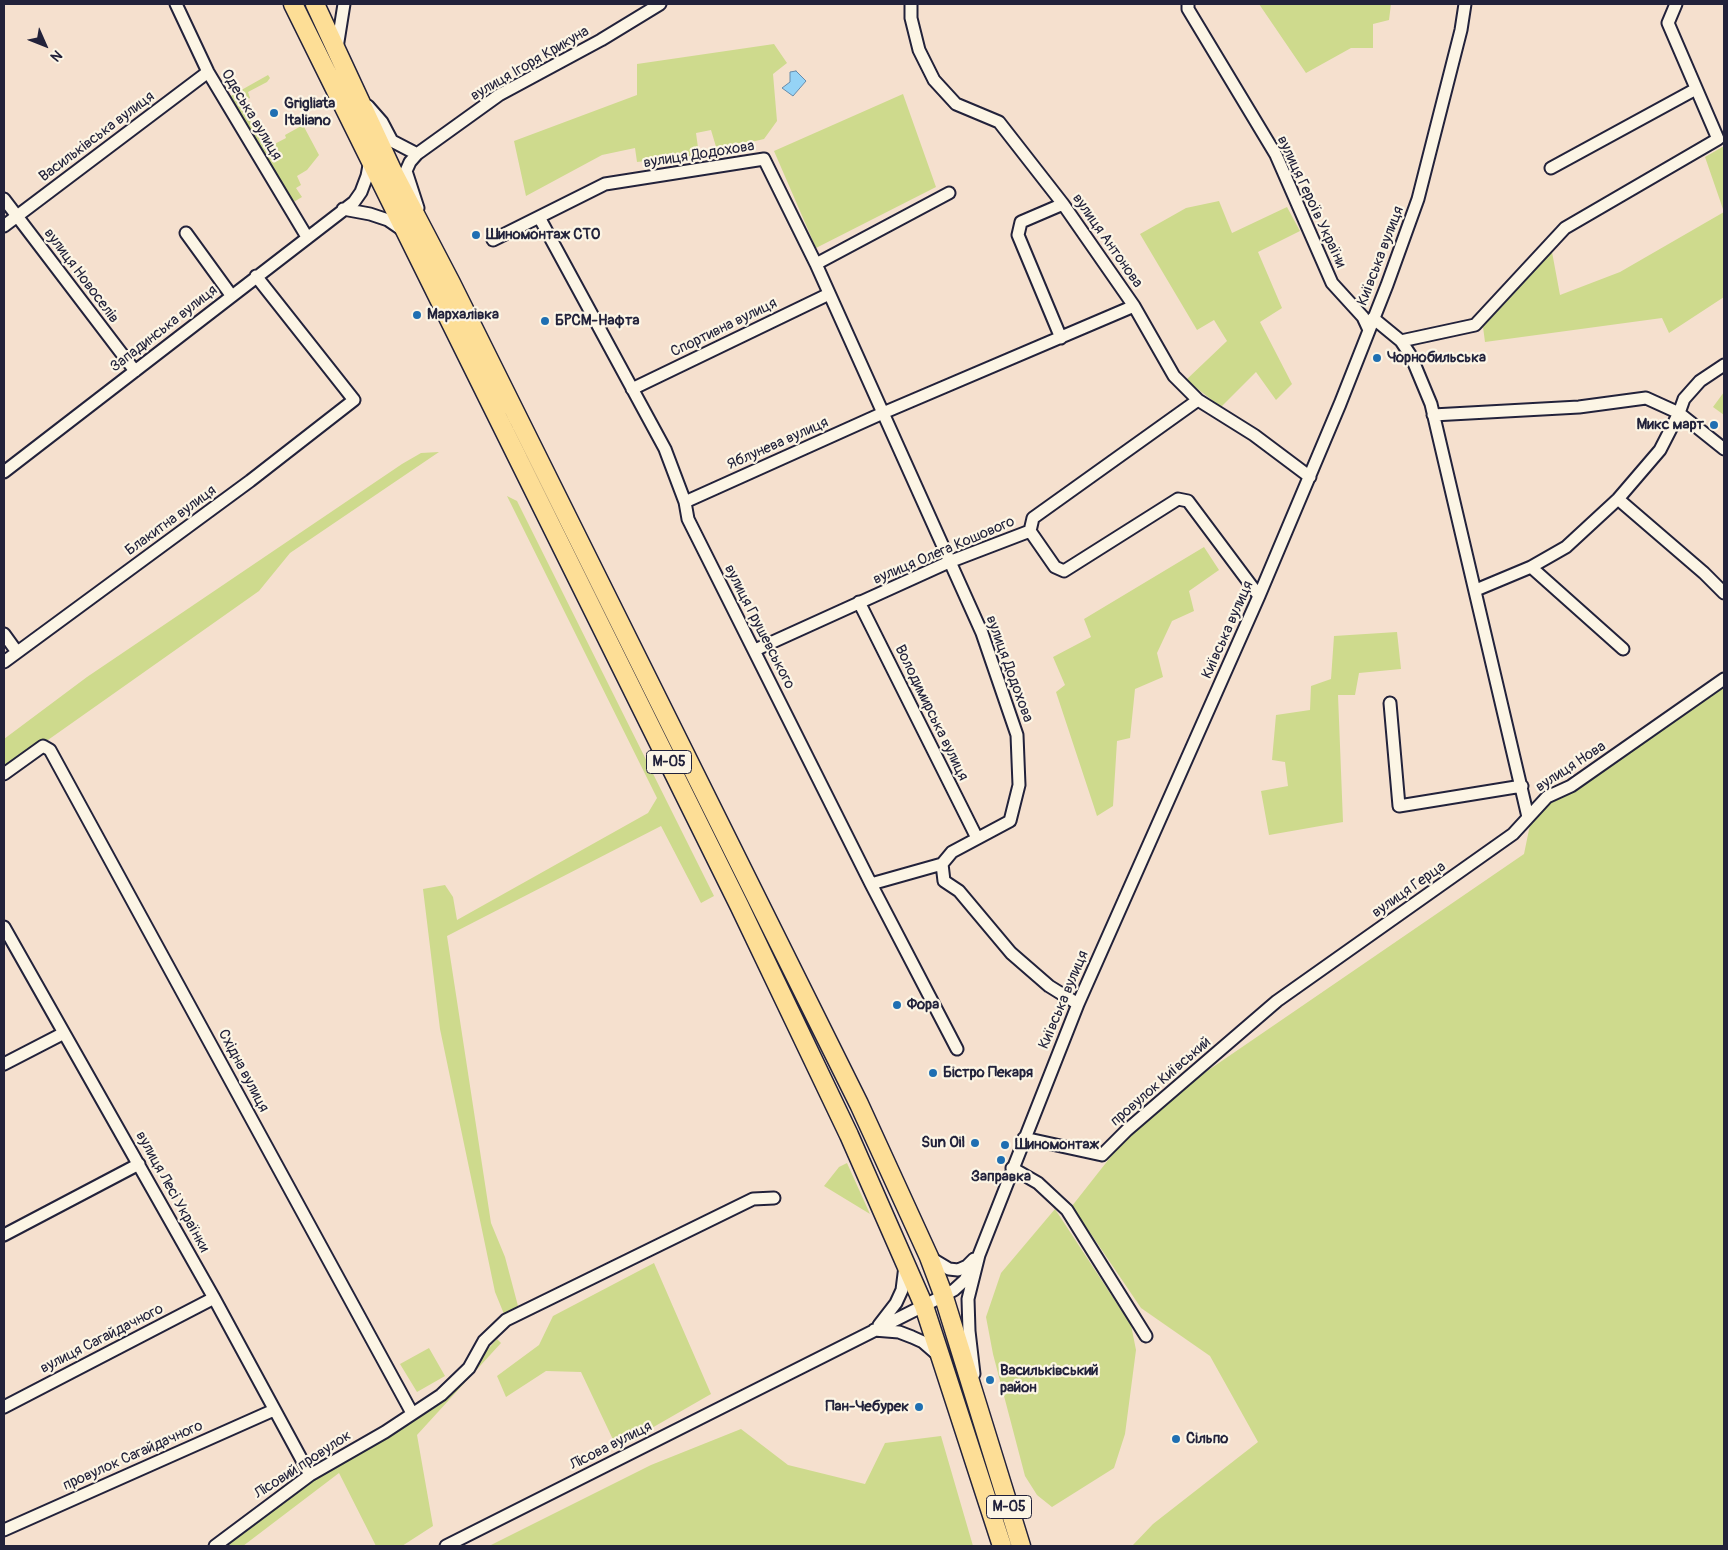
<!DOCTYPE html>
<html>
<head>
<meta charset="utf-8">
<style>
	body { margin:0 }
	#map { position:relative; width:1728px; height:1550px; overflow:hidden; background:#f5e0ce; font-family:Pangolin,sans-serif }
	canvas { display:block }
	.frame { position:absolute; inset:0; border:5px solid #22223b; pointer-events:none }
	.north { position:absolute; left:20px; top:20px; width:50px; height:50px; -webkit-text-stroke:4px #fcf5e5; paint-order:stroke; rotate:134deg; font-size:14px; font-weight:700; line-height:20px; text-align:center; color:#22223b }
	.north::after { content:''; display:block; margin:auto; width:18px; height:22px; background:#22223b; clip-path:polygon(50% 0,100% 100%,50% 72%,0 100%) }
</style>
</head>
<body>
<div id="map">
<canvas width="1728" height="1550"></canvas>
<div class="frame"></div>
<div class="north">N</div>
</div>
<script>
const ctx = document.querySelector('canvas').getContext('2d');
ctx.lineJoin = 'round';
function fill(path, color) { ctx.fillStyle = color; ctx.fill(path, 'evenodd'); }
const shape = rows => new Path2D(rows.map(r => 'M' + r).join(''));
function strokePath(path, color, width, dash) { ctx.strokeStyle = color; ctx.lineWidth = width; ctx.lineCap = dash ? 'butt' : 'round'; ctx.setLineDash(dash || []); ctx.stroke(path); }
function drawText(font, color, halo, rows, align = 'center') {
  ctx.font = font + ' Pangolin,sans-serif'; ctx.lineWidth = 4.5; ctx.setLineDash([]); ctx.textBaseline = 'middle'; ctx.strokeStyle = halo; ctx.fillStyle = color; for (const [text, x, y, turn = 0] of rows) {
    ctx.save(); ctx.translate(x, y); ctx.rotate((+turn || 0) * Math.PI / 180); ctx.textAlign = isNaN(turn) ? turn : align; if (halo) ctx.strokeText(text, 0, 0); ctx.fillText(text, 0, 0); ctx.restore();
  }
}
const green = shape([
	[1259,4,1391,4,1389,20,1373,24,1373,48,1351,48,1306,73],
	[774,44,787,63,773,74,777,121,764,139,717,150,711,130,696,133,699,155,637,162,635,148,602,155,526,196,514,141,637,95,637,64],
	[268,75,270,78,267,82,248,92,250,98,241,103,265,149,286,138,285,135,303,125,319,155,307,170,297,176,301,185,296,188,302,197,292,203,229,97],
	[903,94,936,187,816,248,774,151],
	[1724,146,1724,297,1669,333,1662,318,1485,342,1483,327,1552,252,1560,295,1620,272,1724,212,1705,157],
	[1219,201,1232,233,1287,207,1300,231,1258,252,1282,308,1260,322,1292,384,1276,400,1256,372,1221,407,1186,380,1227,341,1214,320,1197,330,1140,234,1186,208],
	[1724,392,1724,415,1713,407],
	[439,452,290,553,259,591,4,771,4,739,87,677,402,464,421,453],
	[507,496,517,501,714,896,701,903,661,826,447,936,491,1223,505,1257,518,1306,504,1314,495,1292,440,1029,423,889,445,885,453,897,457,920,648,813,657,798],
	[1204,547,1219,570,1189,591,1194,611,1172,621,1157,653,1163,677,1135,689,1130,738,1117,741,1113,806,1097,816,1056,692,1065,685,1053,657,1091,637,1084,619],
	[1397,632,1401,669,1359,673,1355,695,1338,695,1343,822,1269,835,1261,791,1288,786,1285,762,1272,760,1276,715,1310,710,1311,686,1331,679,1334,636],
	[1724,676,1724,1546,1132,1546,1153,1524,1258,1442,1210,1356,1141,1308,1072,1206,1120,1145,1194,1080,1524,854,1531,820,1547,797],
	[847,1163,870,1214,824,1186,839,1167],
	[1055,1209,1131,1325,1136,1350,1125,1434,1114,1468,1052,1507,1037,1495,1025,1476,993,1354,986,1317,1001,1273],
	[654,1263,711,1394,617,1448,581,1372,546,1371,506,1397,497,1376,539,1345,553,1316],
	[497,1339,501,1343,417,1435,433,1526,402,1546,376,1546,339,1473,243,1546,221,1546,341,1461,421,1416,448,1395],
	[429,1348,445,1376,417,1392,400,1364],
	[741,1429,788,1465,865,1484,885,1443,941,1436,973,1546,489,1546,651,1465]
]);
const water = shape([
	[796,71,806,81,793,96,782,88,790,82,790,72,796,71]
]);
const minor = shape([
	[176,4,208,72,307,237],
	[911,4,911,18,919,50,934,80,956,104,999,122,1063,204,1134,306,1174,376,1198,400,1254,435,1310,477],
	[1188,4,1188,9,1276,155,1332,283,1363,317,1369,330],
	[337,48,344,4],
	[368,106,382,122,392,141,417,154],
	[1551,168,1696,89],
	[4,199,135,371],
	[418,208,406,171,410,162,417,154,499,95,601,40,660,4],
	[343,209,370,214,388,220,404,231],
	[539,217,665,449,685,502,688,519,871,884,957,1049],
	[4,226,208,72],
	[186,233,231,295],
	[493,240,605,184,764,159,816,264,982,633,1017,735,1019,785,1010,821,952,852,942,864,944,881,959,891,1011,953,1049,986,1078,1004],
	[816,264,949,193],
	[1373,318,1401,341,1411,356,1431,404,1528,817],
	[1061,338,1018,235,1021,222,1063,204],
	[1401,341,1475,325,1565,228,1718,139,1668,23,1676,4],
	[632,389,829,294],
	[1433,415,1579,407,1646,398,1679,413,1724,449],
	[4,472,354,202,361,192,367,176,370,160],
	[1618,499,1704,573,1724,593],
	[685,502,883,413,1134,306],
	[1030,531,1055,567,1064,571,1178,499,1188,501,1259,596],
	[1531,567,1623,649],
	[1476,590,1531,567,1566,547,1618,499,1660,450,1679,413,1684,399,1700,381,1724,365],
	[859,602,977,838],
	[4,634,17,652],
	[755,650,949,562,1030,531,1033,518,1198,400],
	[4,662,250,481,354,400,256,276],
	[1390,703,1399,806,1522,786],
	[4,774,43,746,50,750,412,1413],
	[871,884,942,864],
	[4,927,214,1298,310,1475],
	[4,1064,64,1033],
	[1024,1138,1102,1155,1127,1130,1277,1001,1513,834,1547,797,1571,786,1724,679],
	[1012,1168,1038,1183,1067,1210,1146,1336],
	[4,1235,139,1164],
	[929,1257,949,1269,958,1270,967,1266,974,1259],
	[879,1325,896,1303,902,1290,905,1266],
	[874,1330,899,1332,912,1337,923,1342,938,1355],
	[974,1374,969,1331,968,1299,979,1255,1078,1004,1259,596,1340,404,1387,285,1418,199,1461,30,1465,4],
	[4,1407,214,1298],
	[4,1530,274,1410],
	[215,1546,310,1475,385,1432,441,1395,469,1368,484,1341,506,1320,753,1199,774,1198],
	[446,1546,943,1296,954,1290,965,1280,971,1269]
]);
const highway = shape([
	[293,4,739,905,849,1135,924,1306,1002,1546],
	[315,4,393,172,451,283,859,1104,929,1257,943,1294,1021,1546]
]);
const markers = [
	[274,113,5,"#1f6fb2"],
	[476,235,5,"#1f6fb2"],
	[417,315,5,"#1f6fb2"],
	[545,321,5,"#1f6fb2"],
	[1377,358,5,"#1f6fb2"],
	[1714,425,5,"#1f6fb2"],
	[897,1005,5,"#1f6fb2"],
	[933,1073,5,"#1f6fb2"],
	[975,1143,5,"#1f6fb2"],
	[1005,1145,5,"#1f6fb2"],
	[1001,1160,5,"#1f6fb2"],
	[990,1380,5,"#1f6fb2"],
	[919,1407,5,"#1f6fb2"],
	[1176,1439,5,"#1f6fb2"]
];
const shields = [
	[669,762,45],
	[1009,1507,45]
];
const shieldNames = [
	["М-05",669,762],
	["М-05",1009,1507]
];
const streetNames = [
	["вулиця Ігоря Крикуна",530,64,-30],
	["Одеська вулиця",251,115,59],
	["Васильківська вулиця",97,137,-37],
	["вулиця Додохова",699,155,-9],
	["вулиця Героїв України",1311,202,65],
	["вулиця Антонова",1107,241,55],
	["Київська вулиця",1381,256,-69],
	["вулиця Новоселів",81,276,53],
	["Спортивна вулиця",724,328,-26],
	["Западинська вулиця",164,329,-38],
	["Яблунева вулиця",778,444,-24],
	["Блакитна вулиця",171,521,-36],
	["вулиця Олега Кошового",944,551,-23],
	["вулиця Грушевського",759,627,63],
	["Київська вулиця",1228,630,-66],
	["вулиця Додохова",1009,669,70],
	["Володимирська вулиця",931,713,64],
	["вулиця Нова",1571,767,-33],
	["вулиця Герца",1409,890,-35],
	["Київська вулиця",1064,1000,-67],
	["Східна вулиця",243,1071,62],
	["провулок Київський",1161,1082,-41],
	["вулиця Лесі Українки",172,1192,61],
	["вулиця Сагайдачного",102,1339,-27],
	["Лісова вулиця",611,1446,-27],
	["провулок Сагайдачного",133,1456,-24],
	["Лісовий провулок",303,1465,-33]
];
const poiNames = [
	["Grigliata",284,104],
	["Italiano",284,121],
	["Шиномонтаж СТО",486,235],
	["Мархалівка",427,315],
	["БРСМ-Нафта",555,321],
	["Чорнобильська",1387,358],
	["Микс март",1704,425,"right"],
	["Фора",907,1005],
	["Бістро Пекаря",943,1073],
	["Sun Oil",965,1143,"right"],
	["Шиномонтаж",1015,1145],
	["Заправка",1001,1177,"center"],
	["Васильківський",1000,1371],
	["район",1000,1388],
	["Пан-Чебурек",909,1407,"right"],
	["Сільпо",1186,1439]
];
fill(green, '#ceda8d');
fill(water, '#95d3f6');
strokePath(water, '#678cab', 1);
strokePath(minor, '#22223b', 15);
strokePath(highway, '#22223b', 21);
strokePath(minor, '#fcf5e5', 11);
strokePath(highway, '#fdde96', 18);
for (const [x, y, r, color] of markers) { const dot = new Path2D(); dot.arc(x, y, r, 0, 2 * Math.PI); ctx.fillStyle = color; ctx.fill(dot); strokePath(dot, '#fcf5e5', 2); }
for (const [x, y, w] of shields) { const box = new Path2D(); box.roundRect(x - w / 2, y - 11.5, w, 23, 4); ctx.fillStyle = '#fcf5e5'; ctx.fill(box); strokePath(box, '#22223b', 1); }
drawText('bold 14px', '#22223b', null, shieldNames);
drawText('15px', '#22223b', '#fcf5e5', streetNames);
drawText('bold 15px', '#22223b', '#fcf5e5', poiNames, 'left');
</script>
</body>
</html>
